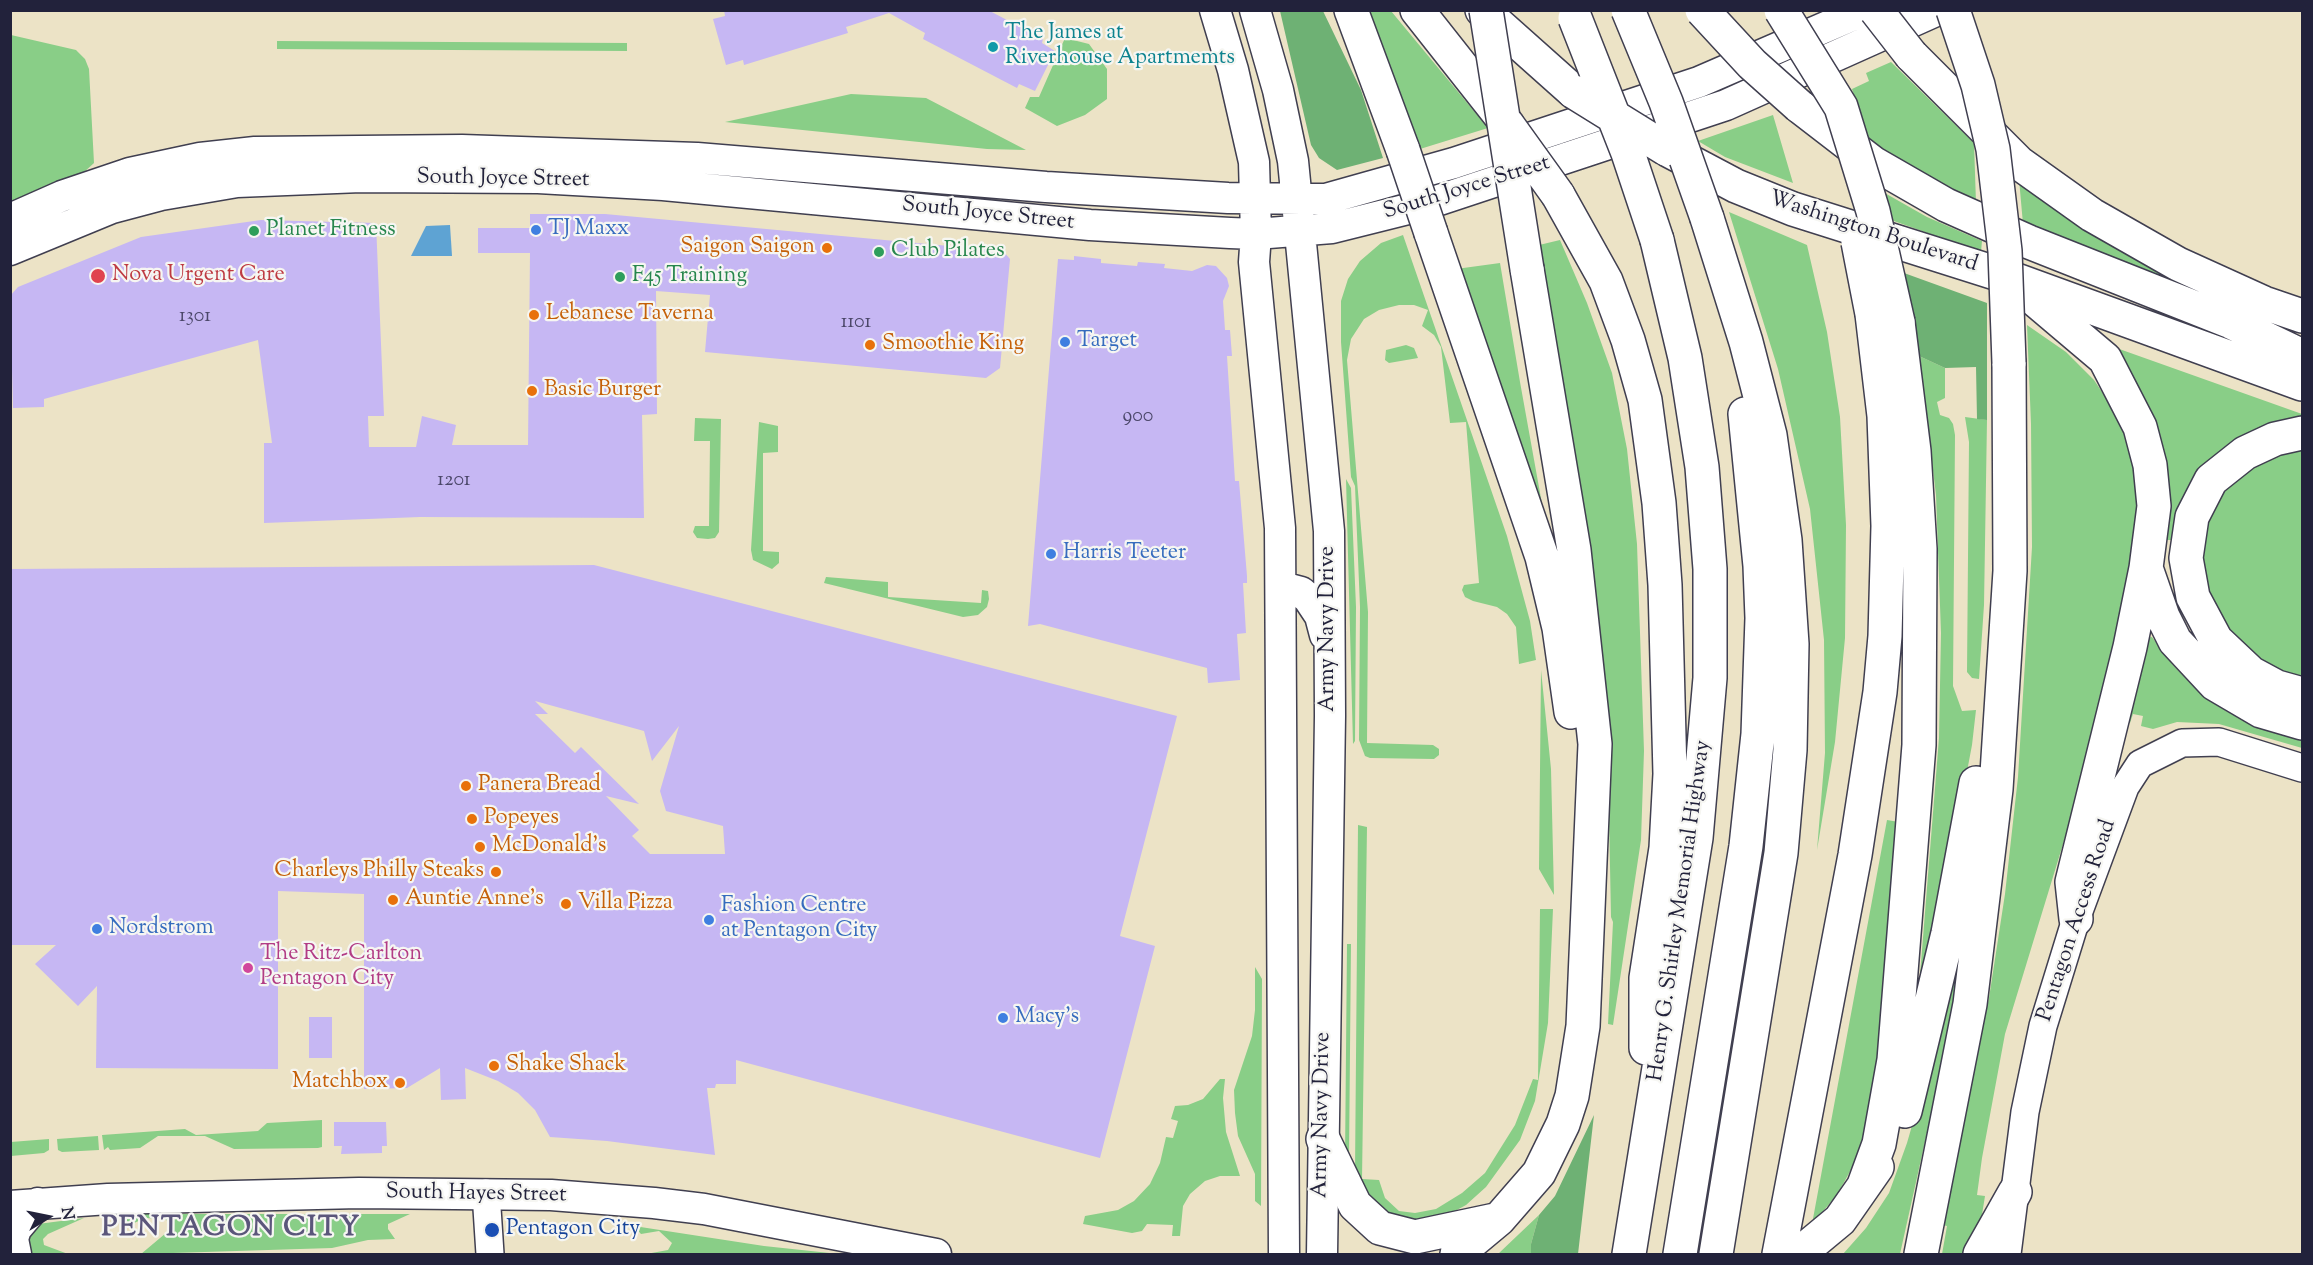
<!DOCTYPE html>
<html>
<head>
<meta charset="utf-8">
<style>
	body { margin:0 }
	#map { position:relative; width:2313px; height:1265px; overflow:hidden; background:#ece3c6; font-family:"Sorts Mill Goudy",serif }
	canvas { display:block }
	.frame { position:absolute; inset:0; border:12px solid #22223b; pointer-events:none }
	.north { position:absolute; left:18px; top:1187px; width:60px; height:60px; -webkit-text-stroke:4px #f6f6f2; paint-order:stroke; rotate:80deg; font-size:16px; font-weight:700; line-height:24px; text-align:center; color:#22223b }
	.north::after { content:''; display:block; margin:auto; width:21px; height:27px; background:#22223b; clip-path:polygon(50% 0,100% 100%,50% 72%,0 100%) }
</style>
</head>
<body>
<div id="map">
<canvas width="2313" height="1265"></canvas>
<div class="frame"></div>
<div class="north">N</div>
</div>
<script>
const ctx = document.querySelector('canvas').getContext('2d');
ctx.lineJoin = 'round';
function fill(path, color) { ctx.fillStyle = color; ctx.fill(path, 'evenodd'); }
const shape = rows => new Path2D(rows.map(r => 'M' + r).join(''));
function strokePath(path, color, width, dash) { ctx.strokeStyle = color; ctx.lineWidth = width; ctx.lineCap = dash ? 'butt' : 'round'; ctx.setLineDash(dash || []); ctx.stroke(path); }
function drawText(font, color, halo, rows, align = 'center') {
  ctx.font = font + ' "Sorts Mill Goudy",serif'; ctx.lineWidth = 4.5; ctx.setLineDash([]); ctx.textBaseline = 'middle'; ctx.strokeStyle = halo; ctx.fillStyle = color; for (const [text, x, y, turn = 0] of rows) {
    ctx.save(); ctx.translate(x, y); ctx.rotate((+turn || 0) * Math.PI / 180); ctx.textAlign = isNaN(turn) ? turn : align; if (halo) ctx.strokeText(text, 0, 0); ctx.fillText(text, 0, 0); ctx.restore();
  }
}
const green = shape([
	[1367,11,1391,11,1488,128,1420,149],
	[11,35,76,50,85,59,89,69,94,163,82,174,11,205],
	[1065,38,1089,44,1107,69,1107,99,1085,115,1057,126,1025,108,1030,97,1039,97],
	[277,41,627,43,627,51,277,49],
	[1891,62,1974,143,1976,203,1870,145,1852,89,1869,81,1866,73],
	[851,94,926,98,1026,150,987,149,725,122],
	[1773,115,1793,183,1725,157,1698,141],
	[2019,179,2212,294,2210,299,2023,224],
	[1883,192,1927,217,1982,241,1981,252,1891,220],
	[1729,212,1807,245,1827,332,1840,417,1846,525,1845,638,1835,742,1817,850,1825,753,1824,640,1810,509,1778,369],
	[1403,235,1507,536,1530,621,1536,660,1519,664,1516,627,1507,614,1497,607,1473,601,1465,597,1462,590,1464,585,1479,583,1466,422,1450,423,1441,347,1434,335,1422,326,1428,310,1414,305,1399,305,1379,310,1364,319,1351,339,1347,360,1368,612,1367,743,1433,745,1439,749,1439,755,1434,759,1370,758,1365,756,1359,740,1360,607,1355,486,1351,477,1341,342,1341,301,1348,279,1360,261,1381,243],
	[1560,240,1587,303,1612,373,1627,449,1637,544,1644,751,1641,840,1613,1025,1608,1024,1613,922,1611,917,1608,764,1535,246],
	[1500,263,1520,382,1544,515,1456,269],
	[2027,325,2066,352,2094,380,2116,413,2133,457,2139,503,2135,545,2075,833,2067,831,2005,1034,1982,1158,1977,1195,1985,1196,1980,1227,1972,1245,1962,1254,1942,1254,1947,1226,1942,1225,1989,998,2005,894,2018,777,2032,547,2031,424],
	[1406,345,1414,348,1418,358,1389,363,1385,360,1386,350],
	[2108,345,2302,414,2302,417,2176,514,2171,540,2167,540,2168,519],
	[1919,356,1945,368,1945,398,1937,402,1940,415,1949,418,1953,424,1955,435,1953,686,1962,711,1976,710,1972,745,1941,909,1925,975,1920,975,1939,738,1941,633,1936,495],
	[1965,417,1987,420,1984,605,1979,679,1972,678,1967,672,1969,442],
	[695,418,721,419,719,532,715,538,708,539,697,538,693,532,695,526,709,526,710,441,694,441],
	[759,422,778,426,778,452,763,453,763,551,779,552,779,563,772,569,753,560,751,550],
	[2302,446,2302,682,2244,655,2203,592,2199,551,2206,516,2226,483,2255,462],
	[1346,479,1351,488,1356,607,1355,741,1353,744],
	[826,577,888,582,888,597,981,603,982,590,988,591,989,599,987,607,978,615,963,617,824,583],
	[2152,637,2173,665,2196,689,2226,711,2256,726,2302,739,2302,748,2219,724,2177,722,2153,729,2141,726,2143,716,2133,714,2130,723,2124,721,2147,638],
	[1541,670,1551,769,1554,895,1539,869],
	[1887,820,1899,822,1878,1054,1870,1117,1859,1155,1837,1195,1812,1224],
	[1358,825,1367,827,1362,1179,1379,1180,1385,1198,1399,1211,1415,1213,1436,1209,1462,1193,1485,1173,1515,1125,1533,1079,1538,1080,1540,909,1553,909,1548,1023,1535,1101,1520,1140,1486,1187,1466,1205,1431,1224,1391,1223,1358,1191,1355,1172],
	[1347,944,1351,944,1349,1158,1345,1159],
	[1954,962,1960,962,1948,1038,1900,1254,1843,1254,1866,1228,1889,1193,1907,1143,1934,1049],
	[1255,967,1262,979,1261,1206,1255,1201,1255,1174,1238,1136,1235,1113,1234,1090,1252,1036,1255,1010],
	[1220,1079,1225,1079,1223,1098,1226,1132,1240,1176,1220,1176,1205,1181,1190,1194,1183,1206,1180,1236,1172,1236,1173,1225,1147,1224,1142,1231,1132,1233,1083,1224,1085,1216,1118,1210,1134,1201,1150,1184,1160,1163,1166,1137,1173,1138,1178,1121,1171,1119,1175,1106,1188,1105,1203,1099],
	[322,1120,322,1147,318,1148,234,1149,205,1136,158,1136,140,1148,110,1150,108,1147,104,1150,102,1135,185,1129,196,1135,258,1131,267,1123],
	[98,1136,99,1150,62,1152,58,1150,57,1139],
	[49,1139,49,1150,44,1153,11,1156,11,1142],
	[121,1214,410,1214,388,1224,388,1229,395,1239,368,1240,332,1248,141,1254,166,1233,171,1227,170,1223,165,1219,145,1218,132,1224,125,1223],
	[1539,1215,1531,1244,1531,1254,1498,1254],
	[84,1218,48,1234,43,1239,44,1245,68,1254,28,1254,26,1252,29,1232,38,1224],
	[634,1226,764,1246,839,1254,646,1254,668,1250,672,1243,659,1231,641,1234]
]);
const forest = shape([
	[1280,11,1323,11,1361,90,1383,158,1337,170,1319,158,1311,145],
	[1904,273,1987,303,1987,420,1977,419,1976,367,1945,368,1919,356],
	[1594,1115,1578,1254,1531,1254,1531,1244,1539,1215,1555,1196]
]);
const water = shape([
	[450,225,452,256,411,256,426,226]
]);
const building = shape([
	[724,10,988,10,1043,39,1042,43,1055,51,1035,91,1019,84,1017,88,923,39,925,33,889,13,846,27,848,33,744,65,743,60,726,65,713,19,725,16],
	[530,214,605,214,1003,251,1010,259,1000,368,986,378,705,352,710,295,656,291,657,414,642,415,644,518,420,517,264,523,264,443,272,443,258,340,44,399,44,407,13,408,10,296,18,287,141,237,261,220,376,223,384,416,368,416,369,447,416,447,422,416,456,425,452,445,528,445,530,253,478,253,478,228,530,228],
	[1074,256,1101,259,1101,263,1137,266,1138,262,1165,264,1164,268,1192,271,1207,265,1216,266,1227,278,1229,286,1223,301,1225,330,1230,330,1232,356,1227,356,1235,481,1239,481,1247,576,1247,583,1243,583,1246,633,1237,634,1240,680,1208,683,1207,668,1040,624,1028,626,1058,259,1074,260],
	[594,565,1177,716,1120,936,1155,946,1100,1158,736,1060,736,1084,716,1084,715,1088,707,1088,715,1155,607,1141,550,1137,535,1110,518,1093,498,1081,465,1068,466,1099,441,1100,440,1068,407,1088,364,1089,364,894,278,891,278,1069,96,1068,97,986,78,1006,35,964,56,945,10,945,10,569],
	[535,701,644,731,652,761,679,726,660,791,666,811,723,826,725,854,650,854,632,836,639,830,606,796,639,804,581,747,575,753,535,714,548,714],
	[309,1017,332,1017,332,1058,309,1058],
	[334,1122,386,1122,387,1146,382,1146,382,1153,341,1154,342,1146,334,1146]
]);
const tertiary = shape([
	[486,1193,490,1254],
	[2007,1254,2025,1112,2043,1026,2076,919,2125,787,2140,764,2182,743,2219,742,2302,768]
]);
const secondary = shape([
	[1215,10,1233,70,1254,162,1256,234,1254,262,1280,528,1284,1254],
	[1255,10,1278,90,1293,161,1329,531,1330,716,1322,1254],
	[10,219,62,196,130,173,200,158,255,152,462,150,697,158,1046,187,1228,198,1326,199,1454,163,1699,82,1865,10],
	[10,250,112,208,161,195,237,182,361,177,538,178,663,185,1090,225,1230,233,1256,234,1332,228,1424,205,1726,105,1938,10],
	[1282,587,1301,592,1308,598,1320,616,1325,635],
	[10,1206,108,1199,359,1193,551,1195,654,1203,704,1209,936,1254],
	[16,1254,13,1239,16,1229,38,1203]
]);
const motorway = shape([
	[1351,10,1403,150],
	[1417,10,1507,124],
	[1482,10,1574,92],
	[1911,55,2019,163,2092,215,2178,264,2264,303,2302,316],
	[1799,106,1873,163,1946,205,2029,242,2231,322,2302,356],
	[1668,150,1736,186,1793,209,2008,277,2302,384],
	[1558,195,1606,281,1628,340,1645,400,1659,503,1665,585,1670,774,1666,848,1646,978,1646,1048],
	[1707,218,1746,342,1770,435,1785,540,1792,644,1790,750,1781,853,1716,1254],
	[1431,233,1542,557,1559,628,1571,712],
	[2008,277,2105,359,2140,427,2150,465,2154,506,2146,568,2130,647,2072,882,2076,919],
	[2302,433,2275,439,2245,453,2211,480,2192,517,2186,558,2193,597,2216,640,2251,673,2277,687,2302,694],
	[2146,568,2163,617,2175,641,2215,684,2261,711,2302,723],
	[1905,1111,1948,933,1976,783],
	[1323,1139,1355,1205,1380,1228,1415,1237,1495,1220],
	[1864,1185,1879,1144,1894,1060,1919,745,1920,549,1914,451,1898,322],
	[1457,1254,1499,1219,1539,1173,1563,1124,1572,1096,1583,1026,1595,744,1574,550,1527,269],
	[1629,1254,1696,838,1710,678,1710,569,1702,467,1685,358,1657,240],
	[1680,1254,1746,846,1758,734,1762,618,1760,566,1745,414],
	[1779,1254,1855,855,1880,692,1885,636,1888,526,1884,416,1872,314],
	[1799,1254,1840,1220,1877,1167],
	[1921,1254,1970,1004,1996,789,2010,571,2009,363],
	[1980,1254,2015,1192]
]);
const motorwayBridge = shape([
	[1486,10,1527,269],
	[1628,10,1666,102,1707,218],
	[1702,10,1752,64,1799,106],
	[1781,10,1841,107,1873,211,1898,322],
	[1876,10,1911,55],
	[1953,10,1978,85,1993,149,2005,251,2009,363],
	[1575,18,1628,153,1657,240],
	[1574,92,1666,149],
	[1507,124,1558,195],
	[1403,150,1431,233],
	[1858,242,1872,314]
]);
const markers = [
	[993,47,6,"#0f9aa8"],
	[536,230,6,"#3f7fe0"],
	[254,231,6,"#2e9e5b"],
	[827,248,6,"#e8710a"],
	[879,252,6,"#2e9e5b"],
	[98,276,8,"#e0444e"],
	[620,277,6,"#2e9e5b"],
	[534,315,6,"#e8710a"],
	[1065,342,6,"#3f7fe0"],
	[870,345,6,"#e8710a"],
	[532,391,6,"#e8710a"],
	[1051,554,6,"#3f7fe0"],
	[466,786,6,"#e8710a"],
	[472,819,6,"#e8710a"],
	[480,847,6,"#e8710a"],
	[496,872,6,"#e8710a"],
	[393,900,6,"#e8710a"],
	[566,904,6,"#e8710a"],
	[709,920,6,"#3f7fe0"],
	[97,929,6,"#3f7fe0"],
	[248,968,6,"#d1479c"],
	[1003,1018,6,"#3f7fe0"],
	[494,1066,6,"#e8710a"],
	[400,1083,6,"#e8710a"],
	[492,1230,8,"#1a4fb4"]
];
const numberNames = [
	["1301",195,318],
	["1101",856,324],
	["900",1138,418],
	["1201",454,482]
];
const cultureNames = [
	["The James at",1005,34],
	["Riverhouse Apartmemts",1005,59]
];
const streetNames = [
	["South Joyce Street",503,180,1],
	["South Joyce Street",1467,189,-17],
	["South Joyce Street",988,215,6],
	["Washington Boulevard",1873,233,18],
	["Army Navy Drive",1329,629,-90],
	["Henry G. Shirley Memorial Highway",1681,911,-82],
	["Pentagon Access Road",2078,921,-72],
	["Army Navy Drive",1323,1115,-89],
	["South Hayes Street",476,1195,1]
];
const shopNames = [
	["TJ Maxx",548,230],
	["Target",1077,342],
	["Harris Teeter",1063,554],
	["Fashion Centre",721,907],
	["at Pentagon City",721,932],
	["Nordstrom",109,929],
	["Macy's",1015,1018]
];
const leisureNames = [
	["Planet Fitness",266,231],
	["Club Pilates",891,252],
	["F45 Training",632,277]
];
const foodNames = [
	["Saigon Saigon",815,248,"right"],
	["Lebanese Taverna",546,315],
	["Smoothie King",882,345],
	["Basic Burger",544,391],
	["Panera Bread",478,786],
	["Popeyes",484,819],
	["McDonald's",492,847],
	["Charleys Philly Steaks",484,872,"right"],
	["Auntie Anne's",405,900],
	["Villa Pizza",578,904],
	["Shake Shack",506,1066],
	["Matchbox",388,1083,"right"]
];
const healthNames = [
	["Nova Urgent Care",112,276]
];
const hotelNames = [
	["The Ritz-Carlton",260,955],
	["Pentagon City",260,980]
];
const transitNames = [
	["Pentagon City",506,1230]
];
const districtNames = [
	["PENTAGON CITY",231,1230]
];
fill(green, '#89ce87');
fill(forest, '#6eb174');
fill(water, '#5ea3d3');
fill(building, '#c6b7f3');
strokePath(tertiary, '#403f50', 30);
strokePath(secondary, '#403f50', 33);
strokePath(motorway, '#403f50', 36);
strokePath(tertiary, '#fff', 27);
strokePath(secondary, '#fff', 30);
strokePath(motorway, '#fff', 33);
strokePath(motorwayBridge, '#403f50', 36, []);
strokePath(motorwayBridge, '#fff', 33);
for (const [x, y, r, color] of markers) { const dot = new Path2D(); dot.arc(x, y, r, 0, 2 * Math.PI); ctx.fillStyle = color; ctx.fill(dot); strokePath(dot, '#f6f6f2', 2); }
drawText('20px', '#4b4769', null, numberNames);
drawText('22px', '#0d838f', '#f6f6f2', cultureNames, 'left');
drawText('22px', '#22223b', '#f6f6f2', streetNames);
drawText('22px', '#366cbe', '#f6f6f2', shopNames, 'left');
drawText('22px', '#27864d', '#f6f6f2', leisureNames, 'left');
drawText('22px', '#c56008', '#f6f6f2', foodNames, 'left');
drawText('22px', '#be3a42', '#f6f6f2', healthNames, 'left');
drawText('22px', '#b23c85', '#f6f6f2', hotelNames, 'left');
drawText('22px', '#164399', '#f6f6f2', transitNames, 'left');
ctx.letterSpacing = '1.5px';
drawText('bold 28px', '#5b567b', '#f6f6f2', districtNames);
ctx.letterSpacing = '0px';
</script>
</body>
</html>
